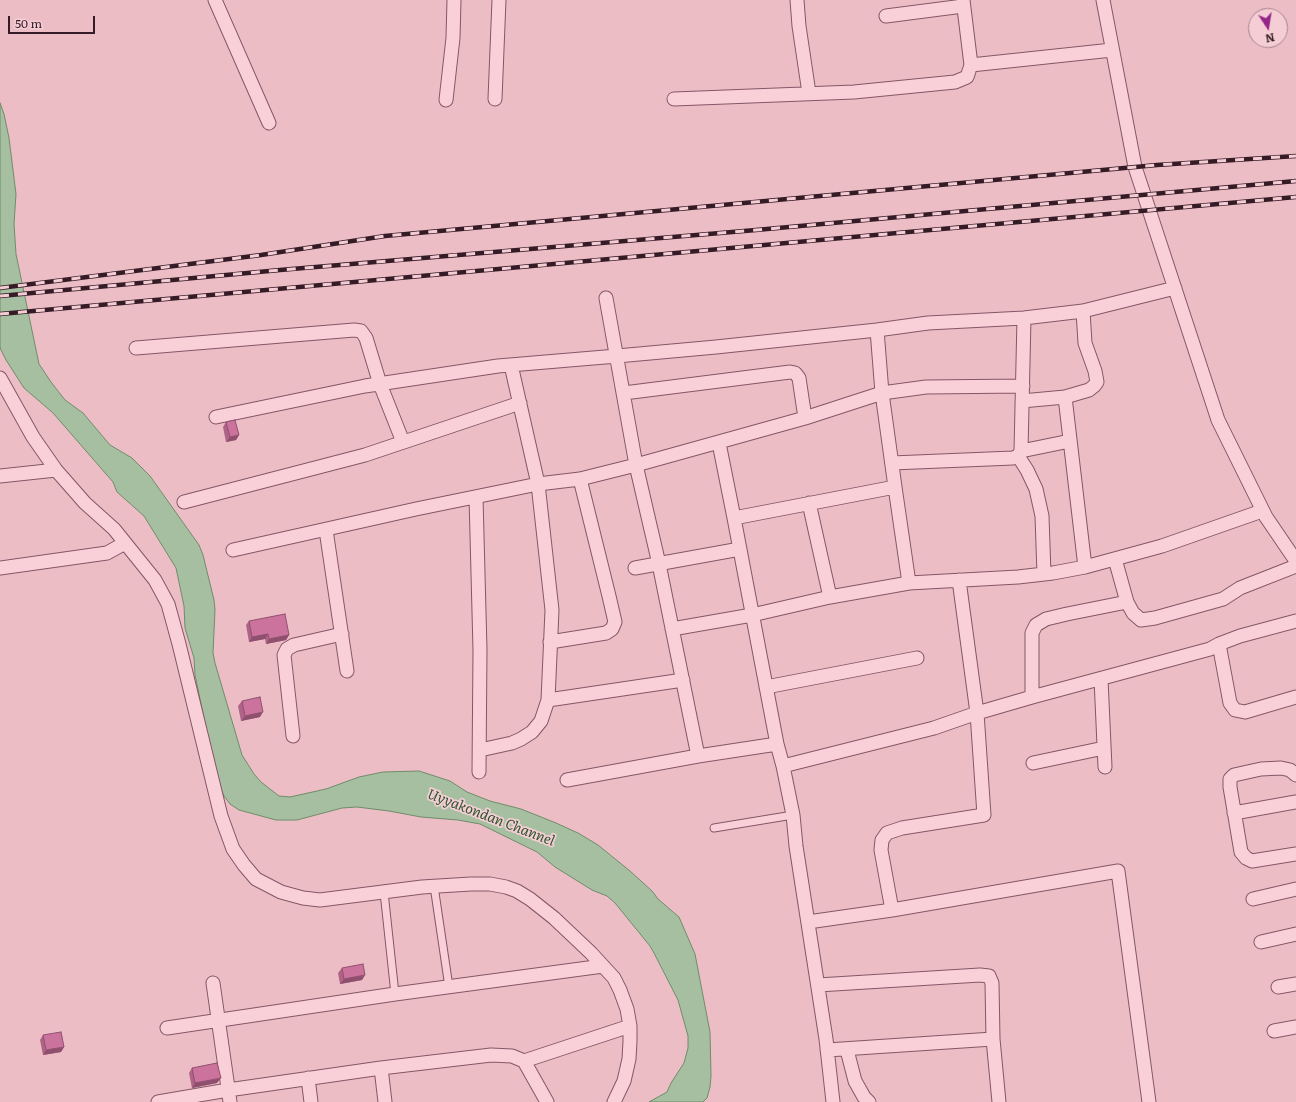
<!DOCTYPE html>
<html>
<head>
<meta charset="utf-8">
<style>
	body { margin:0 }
	#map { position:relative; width:1296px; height:1102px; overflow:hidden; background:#edbdc6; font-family:Literata,serif }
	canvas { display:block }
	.north { position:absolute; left:1248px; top:8px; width:40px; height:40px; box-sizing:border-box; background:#f5cdd4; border:1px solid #a8868e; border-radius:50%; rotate:168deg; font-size:11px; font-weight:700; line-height:16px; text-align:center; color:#341b25 }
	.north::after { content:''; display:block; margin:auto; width:14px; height:18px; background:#942789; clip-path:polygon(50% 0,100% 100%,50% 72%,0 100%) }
	.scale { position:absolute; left:8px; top:16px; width:87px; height:18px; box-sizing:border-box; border:2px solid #341b25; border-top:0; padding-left:5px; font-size:12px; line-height:14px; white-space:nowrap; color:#341b25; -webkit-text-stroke:3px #f5cdd4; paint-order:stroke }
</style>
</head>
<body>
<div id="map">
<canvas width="1296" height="1102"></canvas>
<div class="north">N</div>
<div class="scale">50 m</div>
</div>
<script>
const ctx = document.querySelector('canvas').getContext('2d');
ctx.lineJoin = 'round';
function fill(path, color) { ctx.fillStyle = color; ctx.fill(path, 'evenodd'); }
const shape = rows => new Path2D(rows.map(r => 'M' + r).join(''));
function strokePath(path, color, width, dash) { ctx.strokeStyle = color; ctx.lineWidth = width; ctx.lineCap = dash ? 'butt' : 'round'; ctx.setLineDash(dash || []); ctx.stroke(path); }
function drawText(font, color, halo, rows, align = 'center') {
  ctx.font = font + ' Literata,serif'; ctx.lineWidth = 3.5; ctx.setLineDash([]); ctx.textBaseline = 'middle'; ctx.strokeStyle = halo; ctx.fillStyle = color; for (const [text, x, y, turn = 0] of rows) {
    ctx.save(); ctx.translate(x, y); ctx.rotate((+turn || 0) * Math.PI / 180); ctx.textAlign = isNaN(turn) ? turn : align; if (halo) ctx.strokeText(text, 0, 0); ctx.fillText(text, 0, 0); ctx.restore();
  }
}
const water = shape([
	[0,103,4,114,9,138,16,194,14,224,16,254,39,364,51,382,65,400,83,413,110,445,132,458,150,476,199,545,203,555,214,600,215,610,213,653,215,663,242,755,254,774,261,782,279,796,290,797,326,789,359,777,383,772,419,771,450,781,467,792,490,801,521,809,556,823,578,833,598,845,630,871,652,891,658,899,679,917,695,954,710,1032,711,1076,710,1087,707,1098,703,1102,649,1102,667,1092,671,1083,684,1063,688,1048,688,1036,678,1000,655,955,650,946,615,903,607,896,592,890,555,867,537,852,480,824,458,820,421,817,389,811,357,807,342,808,297,820,276,820,239,810,230,804,224,796,217,781,195,675,194,658,185,628,184,606,176,568,144,516,117,492,113,482,53,413,24,388,6,360,1,350,0,347,0,103]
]);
const service = shape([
	[714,828,793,815],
	[434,886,449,987],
	[384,892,395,994]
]);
const minor = shape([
	[215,0,269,123],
	[797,0,799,26,809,93],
	[1103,0,1135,167,1218,420,1266,517,1296,561],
	[886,16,963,6],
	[971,65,1112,50],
	[495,99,499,0],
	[674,99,854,92,955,82,967,77,971,65,963,0],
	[446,100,453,38,454,0],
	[136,348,354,330,361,331,366,338,380,384,403,442],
	[0,378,33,437,56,470,85,503,114,529,155,580,168,604,179,644,221,816,233,849,244,865,256,879,281,892,303,898,320,900,422,887,471,884,490,884,506,887,517,891,530,899,554,918,591,953,614,978,620,990,627,1009,630,1026,630,1041,629,1059,624,1081,614,1102],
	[624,393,790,372,795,373,799,378,805,418],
	[1065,397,1085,567],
	[1022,401,1065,397,1089,390,1094,386,1097,382,1095,371,1085,343,1083,311],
	[216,417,365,386,498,366,617,356,716,347,877,330,928,323,1024,318,1083,311,1175,288],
	[719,443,734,518,777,744,783,766,793,815,796,846,826,1039,833,1102],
	[1021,451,1070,441],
	[1018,456,1027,470,1036,489,1042,516,1044,574],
	[892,463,1013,458,1018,456,1021,451,1024,318],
	[0,476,56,470],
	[895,487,909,583],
	[476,497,480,650,479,772],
	[184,502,365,455,520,403],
	[809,503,830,597],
	[734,518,895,487,882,393,926,387,1023,386],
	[326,530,347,671],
	[233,550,416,509,538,484,580,479,636,465,606,298],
	[1115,559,1127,602,1133,613,1141,620,1155,618,1223,599,1240,588,1296,566],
	[0,568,107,553,125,543],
	[635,568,740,549],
	[672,629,752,615,830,597,909,583,1018,577,1053,573,1085,567,1162,546,1262,511],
	[550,642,606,633,612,629,615,622,609,596,580,479],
	[1219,644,1230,703,1235,710,1245,712,1296,697],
	[1101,679,1105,767],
	[766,687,917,658],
	[1032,697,1032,633,1036,625,1046,619,1067,614,1127,602],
	[548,700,683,680],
	[293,736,284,655,287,649,294,645,342,634],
	[777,744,698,756,659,564,636,465,805,418,882,393,877,330],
	[480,750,512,743,521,739,532,732,541,721,548,700,552,610,538,484,511,365],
	[1033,763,1104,748],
	[783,766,934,728,977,713,1032,697,1210,649,1219,644,1240,636,1296,621],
	[1296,775,1290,770,1281,768,1261,769,1234,775,1230,779,1230,787,1241,852,1246,858,1252,861,1296,854],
	[567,780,698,756],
	[1234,813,1296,802],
	[1253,899,1296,889],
	[892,910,881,850,882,840,887,833,902,828,984,815,977,713,959,580],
	[808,922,892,910,1118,871,1149,1102],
	[1261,942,1296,934],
	[213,983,230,1102],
	[818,985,980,975,989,976,992,983,993,1039,999,1102],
	[1278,987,1296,984],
	[167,1028,395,994,603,966],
	[1274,1031,1296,1027],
	[827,1050,993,1039],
	[847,1050,855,1081,864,1097,869,1102],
	[524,1061,630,1026],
	[381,1068,385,1102],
	[308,1078,311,1102],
	[158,1102,228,1090,381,1068,491,1055,512,1056,524,1061,547,1102]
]);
const rail = shape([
	[0,288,261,255,385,236,1157,165,1296,156],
	[0,296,280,270,756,230,1296,181],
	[0,314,1296,197]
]);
const wall = shape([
	[226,422,239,435,236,440,226,442,223,427],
	[249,621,289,635,286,640,266,644,265,639,249,642,246,625],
	[242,701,260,717,241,721,238,706],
	[342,968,365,975,362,980,340,984,338,973],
	[43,1035,64,1047,61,1052,43,1055,40,1040],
	[192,1068,217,1083,192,1088,189,1073]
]);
const shadedWall = shape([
	[239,435,236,440,226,442,230,437],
	[268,634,265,639,249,642,252,637],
	[289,635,286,640,266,644,269,639],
	[263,712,260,717,241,721,245,716],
	[365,975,362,980,340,984,344,979],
	[64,1047,61,1052,43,1055,46,1050],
	[221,1078,217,1083,192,1088,195,1083]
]);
const building = shape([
	[235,420,239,435,230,437,226,422,235,420],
	[285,614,289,635,269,639,268,634,252,637,249,621,285,614],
	[260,697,263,712,245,716,242,701,260,697],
	[363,964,365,975,344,979,342,968,363,964],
	[61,1032,64,1047,46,1050,43,1035,61,1032],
	[217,1063,221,1078,195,1083,192,1068,217,1063]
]);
const waterNames = [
	["Uyyakondan Channel",491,818,21]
];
fill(water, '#a6bfa1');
strokePath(water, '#6e8c69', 1);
strokePath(service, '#855667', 9);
strokePath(minor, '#855667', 15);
strokePath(service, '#f9d0d8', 7);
strokePath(minor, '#f9d0d8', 13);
strokePath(rail, '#341b25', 4.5);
strokePath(rail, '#f5cdd4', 3, [9]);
fill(wall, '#af6387');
fill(shadedWall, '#8f506e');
fill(building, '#cc739d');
strokePath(building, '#8f506e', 1);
drawText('italic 14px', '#2a542c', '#f5cdd4', waterNames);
</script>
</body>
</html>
